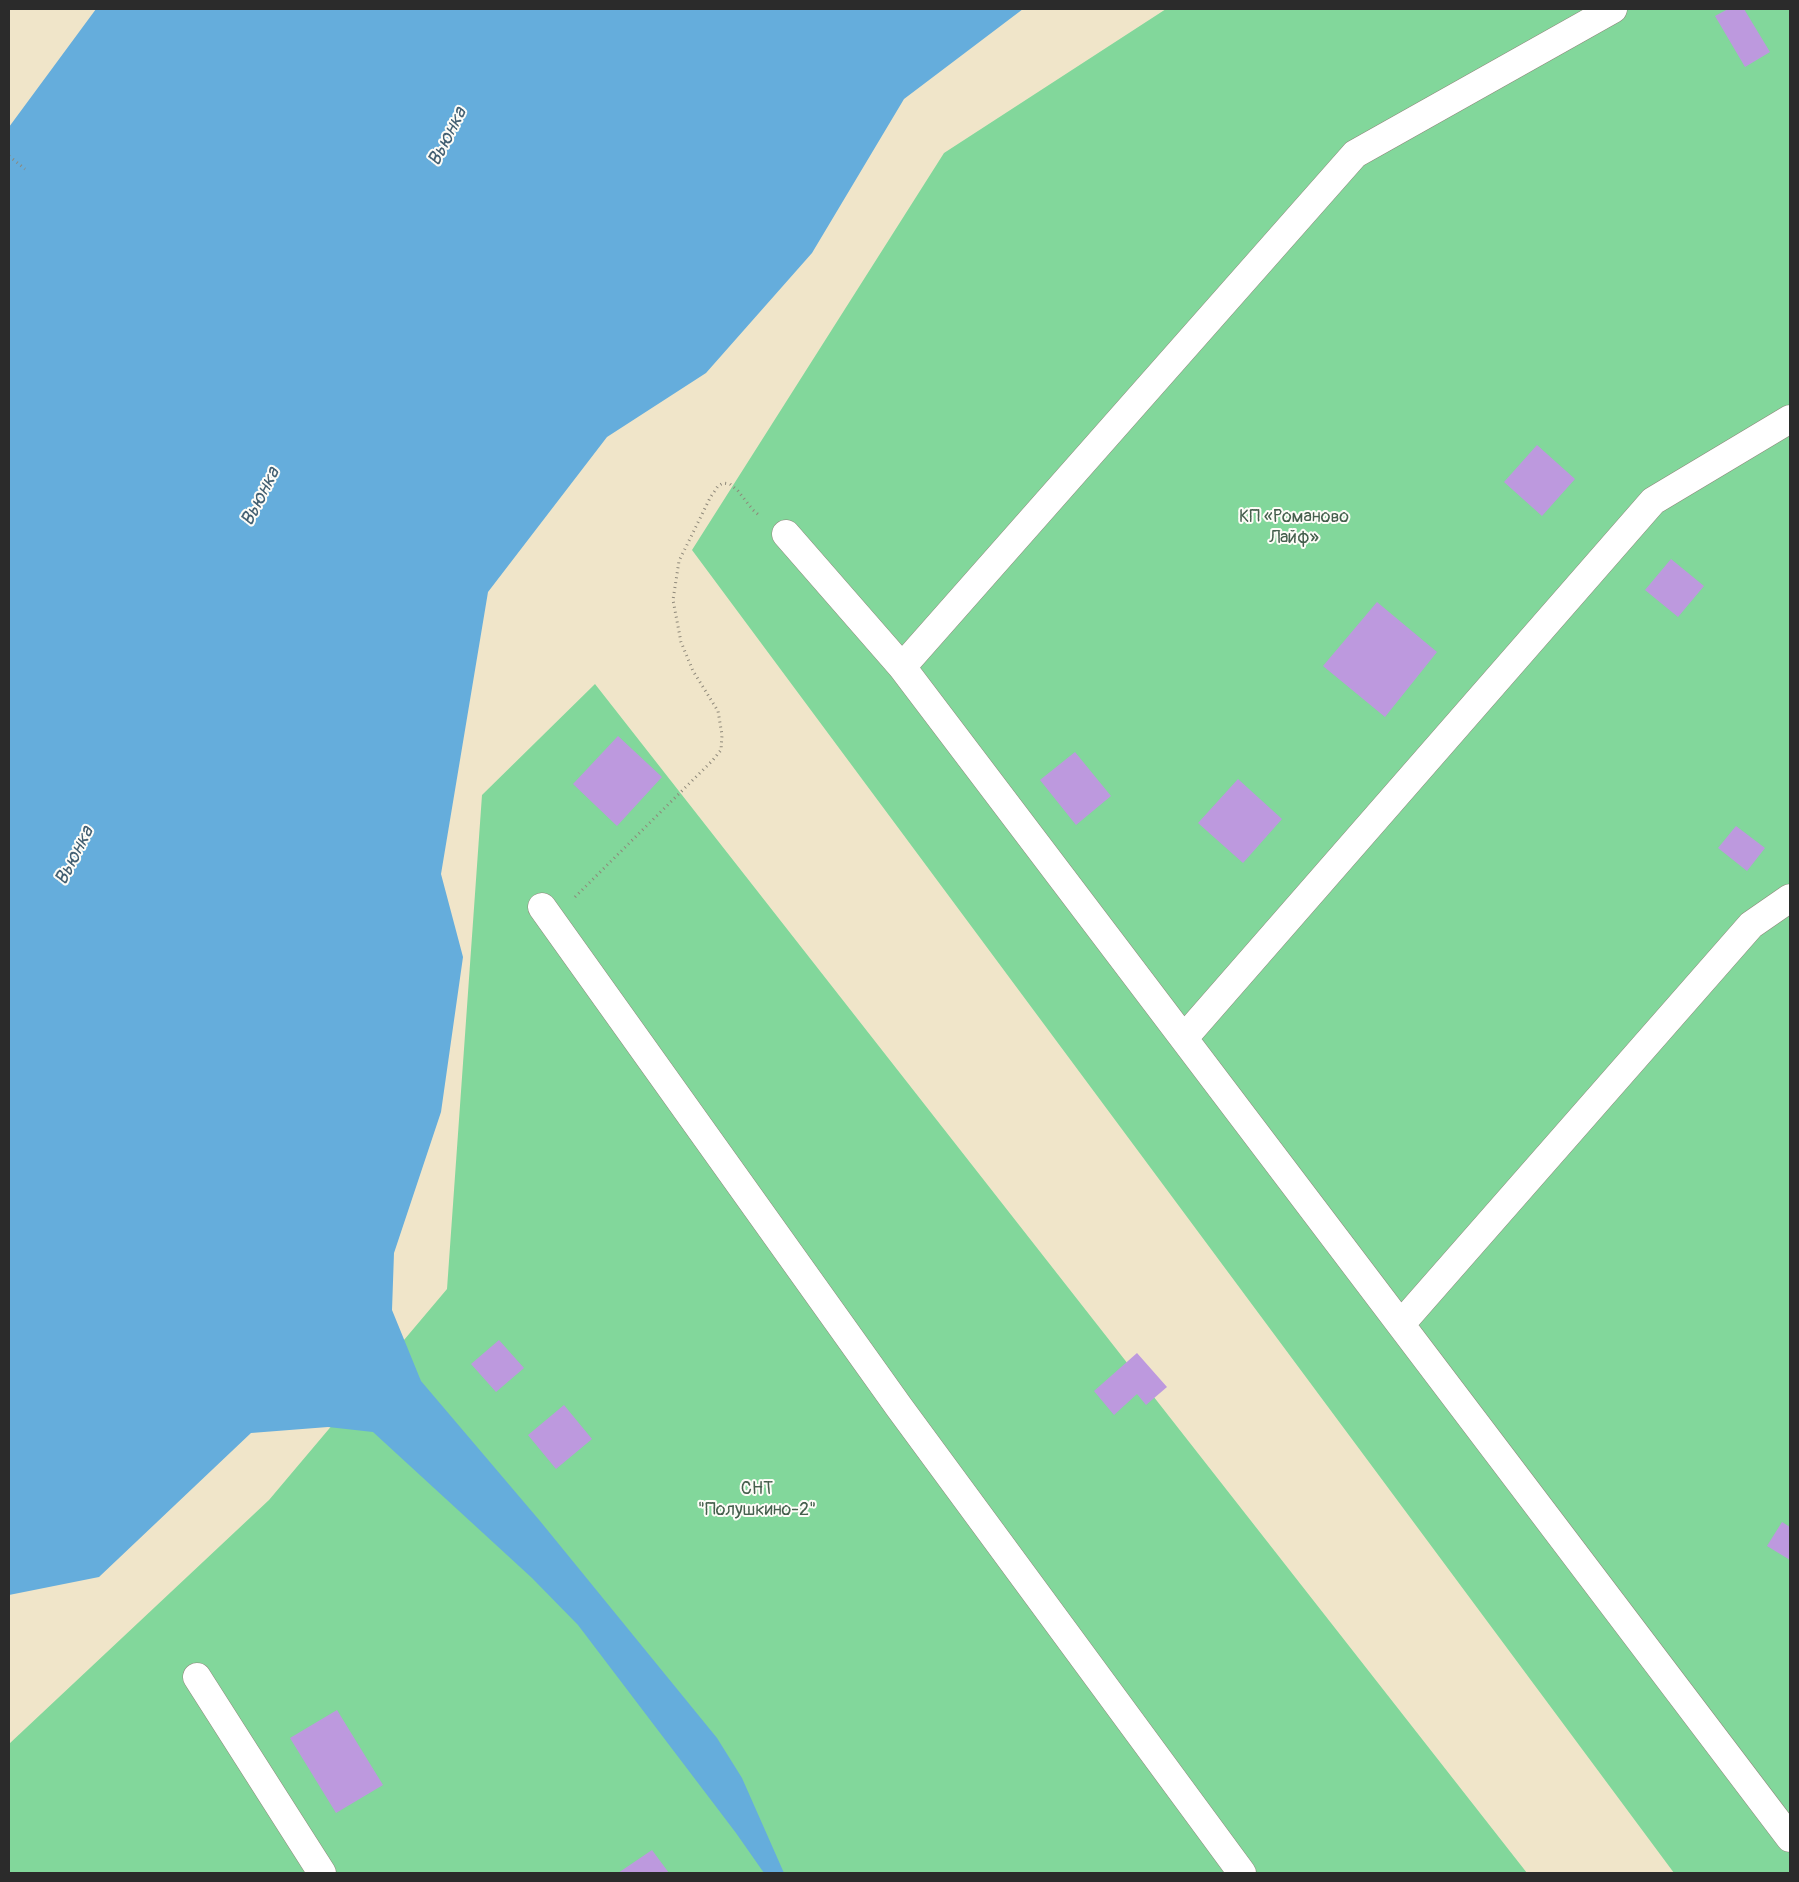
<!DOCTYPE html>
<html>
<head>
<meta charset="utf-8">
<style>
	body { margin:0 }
	#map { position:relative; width:1799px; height:1882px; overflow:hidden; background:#f0e5c9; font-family:Pangolin,sans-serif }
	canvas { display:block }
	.frame { position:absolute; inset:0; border:10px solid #2b2b2b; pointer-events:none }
</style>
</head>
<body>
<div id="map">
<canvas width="1799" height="1882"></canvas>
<div class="frame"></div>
</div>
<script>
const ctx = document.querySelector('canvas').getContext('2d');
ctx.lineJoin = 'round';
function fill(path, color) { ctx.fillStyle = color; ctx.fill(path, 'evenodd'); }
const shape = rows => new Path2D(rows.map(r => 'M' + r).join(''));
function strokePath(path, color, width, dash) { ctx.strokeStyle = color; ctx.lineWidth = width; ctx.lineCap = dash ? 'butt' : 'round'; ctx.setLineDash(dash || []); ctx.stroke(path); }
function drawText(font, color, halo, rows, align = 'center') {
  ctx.font = font + ' Pangolin,sans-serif'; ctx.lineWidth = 4; ctx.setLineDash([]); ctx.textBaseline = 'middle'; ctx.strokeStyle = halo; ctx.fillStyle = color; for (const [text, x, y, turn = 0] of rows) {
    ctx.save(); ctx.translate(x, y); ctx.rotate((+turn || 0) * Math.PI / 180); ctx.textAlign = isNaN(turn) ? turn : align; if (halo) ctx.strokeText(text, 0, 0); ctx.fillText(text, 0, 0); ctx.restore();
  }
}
const green = shape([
	[1166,9,1790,9,1790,1873,1674,1873,692,550,944,153],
	[595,684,1527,1873,9,1873,9,1744,269,1500,447,1289,482,795]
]);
const water = shape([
	[96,9,1023,9,904,99,812,253,706,373,607,437,488,592,441,874,463,957,441,1112,394,1253,392,1310,421,1381,540,1521,717,1738,742,1778,784,1873,764,1873,736,1833,578,1625,532,1578,373,1432,328,1427,251,1433,99,1577,9,1595,9,127]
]);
const building = shape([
	[1728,9,1744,9,1770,52,1745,67,1715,16],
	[1537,445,1575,479,1542,516,1504,482],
	[1671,559,1704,586,1678,617,1645,590],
	[1377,602,1437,652,1385,717,1323,666],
	[618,736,662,777,617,826,573,784],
	[1075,752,1111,796,1076,825,1040,780],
	[1238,779,1282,819,1243,863,1198,823],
	[1736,826,1765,848,1747,871,1718,848],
	[499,1340,524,1368,496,1392,471,1364],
	[1137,1353,1167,1387,1146,1405,1137,1394,1114,1415,1094,1391],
	[564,1405,592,1439,556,1469,528,1435],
	[1782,1522,1790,1527,1790,1560,1767,1546],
	[337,1710,383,1785,336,1813,290,1738],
	[652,1850,669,1873,618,1873]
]);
const path = shape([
	[9,156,25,169],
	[575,897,713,760,721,750,722,735,718,711,693,671,681,642,673,600,679,561,710,498,718,486,723,483,730,484,738,491,753,510,760,516]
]);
const minor = shape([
	[786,534,902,667,1790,1838],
	[902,667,1355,154,1613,9],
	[542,907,899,1407,1242,1873],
	[1184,1038,1653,501,1790,419],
	[1401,1324,1751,925,1790,898],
	[197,1677,322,1873]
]);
const parkNames = [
	["КП «Романово",1294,517],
	["Лайф»",1294,538],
	["СНТ",757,1489],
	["\"Полушкино-2\"",757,1510]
];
const waterNames = [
	["Вьюнка",448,137,-63],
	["Вьюнка",261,497,-63],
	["Вьюнка",75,856,-63]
];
fill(green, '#82d79b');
fill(water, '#65addc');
fill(building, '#bd99de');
strokePath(minor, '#8e887a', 29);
strokePath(path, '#8e887a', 3, [1, 4]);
strokePath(minor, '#fff', 28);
drawText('18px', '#455f4d', '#fdfcf7', parkNames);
drawText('italic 19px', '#425f72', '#fdfcf7', waterNames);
</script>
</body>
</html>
